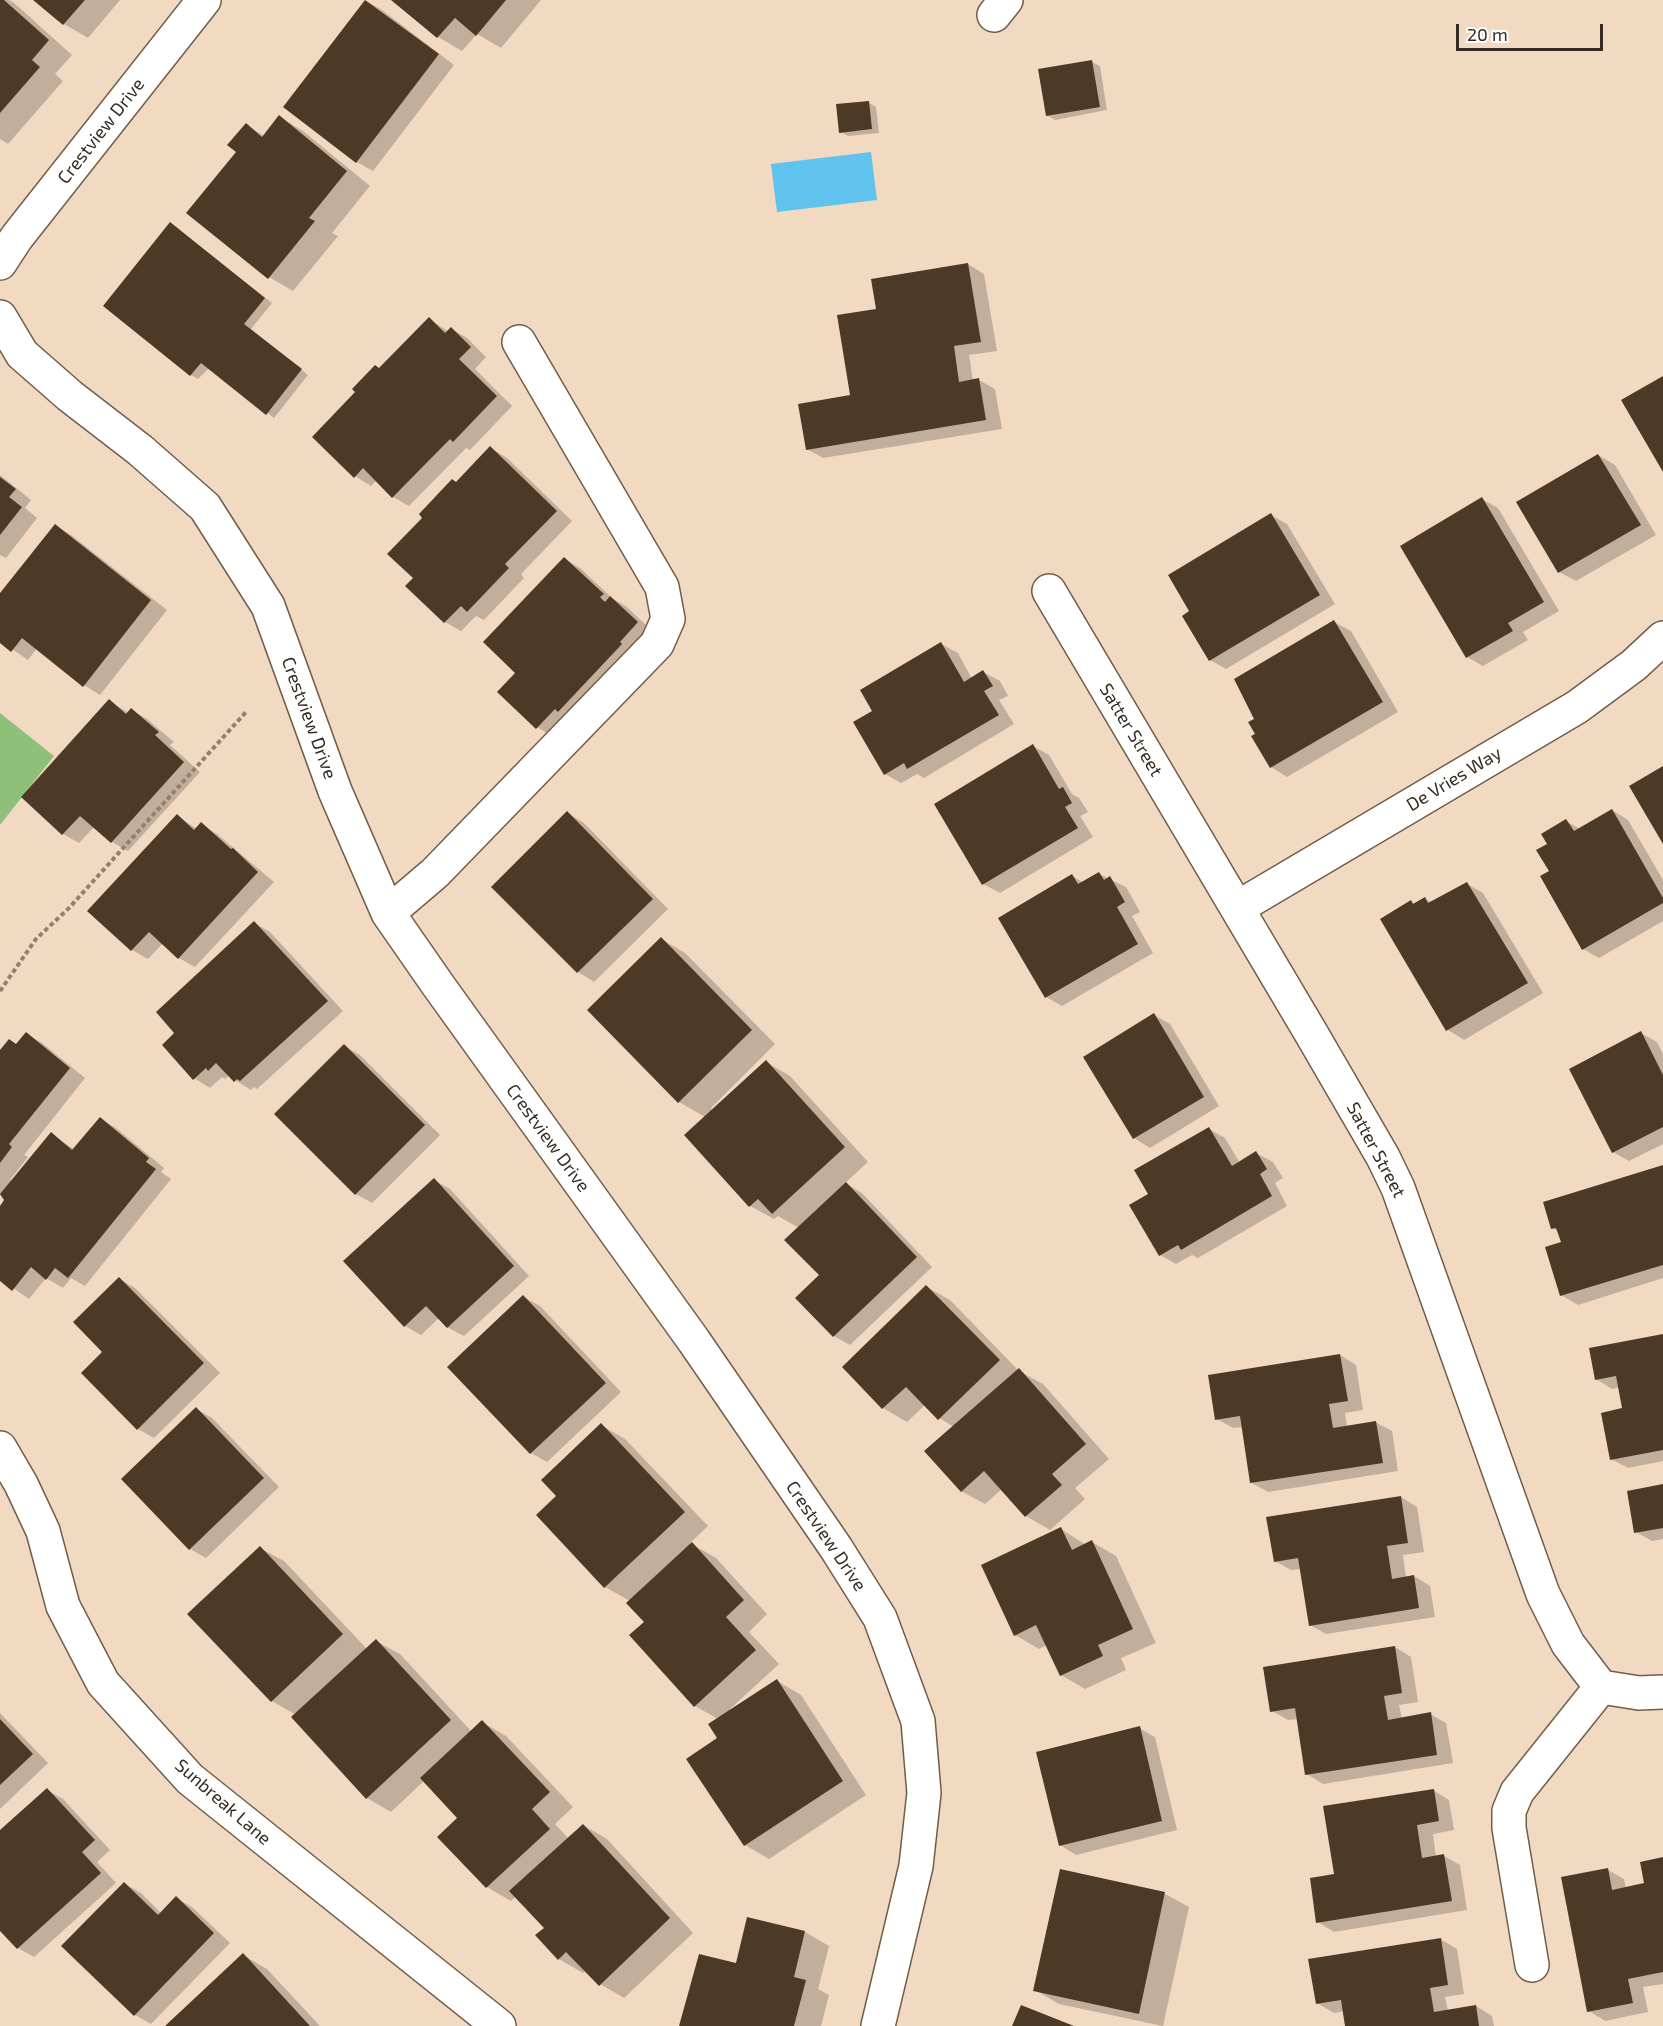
<!DOCTYPE html>
<html>
<head>
<meta charset="utf-8">
<style>
	body { margin:0 }
	#map { position:relative; width:1663px; height:2026px; overflow:hidden; background:#f2dac2; font-family:"Exo 2",sans-serif }
	canvas { display:block }
	.scale { position:absolute; left:1456px; top:24px; width:147px; height:27px; box-sizing:border-box; border:3px solid #352b22; border-top:0; padding-left:8px; font-size:18px; line-height:21px; white-space:nowrap; color:#352b22; -webkit-text-stroke:4px #fff; paint-order:stroke }
</style>
</head>
<body>
<div id="map">
<canvas width="1663" height="2026"></canvas>
<div class="scale">20 m</div>
</div>
<script>
const ctx = document.querySelector('canvas').getContext('2d');
ctx.lineJoin = 'round';
function fill(path, color) { ctx.fillStyle = color; ctx.fill(path, 'evenodd'); }
const shape = rows => new Path2D(rows.map(r => 'M' + r).join(''));
function strokePath(path, color, width, dash) { ctx.strokeStyle = color; ctx.lineWidth = width; ctx.lineCap = dash ? 'butt' : 'round'; ctx.setLineDash(dash || []); ctx.stroke(path); }
function drawText(font, color, halo, rows, align = 'center') {
  ctx.font = font + ' "Exo 2",sans-serif'; ctx.lineWidth = 6; ctx.setLineDash([]); ctx.textBaseline = 'middle'; ctx.strokeStyle = halo; ctx.fillStyle = color; for (const [text, x, y, turn = 0] of rows) {
    ctx.save(); ctx.translate(x, y); ctx.rotate((+turn || 0) * Math.PI / 180); ctx.textAlign = isNaN(turn) ? turn : align; if (halo) ctx.strokeText(text, 0, 0); ctx.fillText(text, 0, 0); ctx.restore();
  }
}
const forest = shape([
	[0,713,54,756,0,825]
]);
const water = shape([
	[871,152,877,200,777,212,771,164]
]);
const shadow = shape([
	[0,0,9,0,13,2,72,55,55,74,63,81,8,144,0,139],
	[35,0,120,0,88,38,64,24],
	[394,0,541,0,501,48,477,34,462,51,438,37],
	[366,1,382,10,454,65,373,171,357,162,285,107],
	[1092,62,1100,66,1107,110,1055,120,1047,115],
	[869,103,876,107,879,133,848,136,841,132],
	[279,117,303,131,370,186,332,233,338,236,293,291,269,277,238,152,246,125,264,136],
	[171,224,272,303,251,329,308,375,274,418,209,368,198,379,191,375],
	[968,264,984,274,997,351,969,355,973,381,979,380,995,389,1002,429,823,458,807,449,852,396,877,311],
	[429,319,449,332,451,329,467,338,486,357,475,369,512,406,470,450,466,448,409,506,393,497,377,480,371,486,355,476,380,369],
	[491,448,507,458,572,521,521,574,524,578,484,620,476,616,461,631,445,622,407,586,415,578,457,483],
	[1598,455,1615,465,1656,535,1576,581,1559,572],
	[0,475,31,500,25,508,37,518,6,558,0,555],
	[1482,499,1498,508,1559,611,1523,632,1528,640,1483,666,1467,657],
	[1271,515,1287,524,1335,604,1226,669,1210,660,1191,612],
	[55,526,71,535,167,610,100,695,84,685,37,648,28,660,0,641,0,595],
	[564,559,580,568,612,598,627,607,653,632,553,737,537,727,518,673],
	[1334,622,1351,631,1398,712,1287,777,1271,767,1257,734,1256,720],
	[941,644,958,653,972,679,983,672,1000,681,1008,696,999,700,1014,724,924,778,917,774,901,783,885,774,874,711],
	[109,701,129,713,131,710,147,719,174,742,170,745,200,772,128,851,112,842,95,826,79,843,63,834,23,797],
	[1033,746,1049,755,1072,794,1079,798,1088,812,1080,816,1093,837,1000,893,983,884],
	[1612,810,1628,820,1663,880,1663,921,1599,958,1583,949,1551,871,1549,844,1566,821,1580,829],
	[568,813,584,823,668,909,594,982,578,972],
	[177,816,197,829,201,824,217,834,274,882,195,967,179,958,163,943,148,959,132,950],
	[1099,874,1126,887,1140,912,1132,916,1153,953,1062,1006,1046,997,1072,876,1084,883],
	[1467,884,1483,893,1543,993,1464,1040,1448,1030,1382,920,1411,902,1416,904,1425,899,1432,903],
	[254,923,270,932,343,1011,257,1089,254,1087,251,1090,235,1080,230,1075,225,1079,222,1077,210,1088,194,1078],
	[661,939,685,953,775,1044,711,1108,712,1110,766,1062,790,1076,868,1162,845,1183,862,1193,932,1267,850,1345,834,1336,821,1276,799,1228,778,1216,774,1219,750,1206,705,1117,679,1102,589,1010],
	[1154,1015,1170,1024,1219,1106,1150,1148,1134,1138],
	[1641,1033,1657,1042,1663,1054,1663,1144,1629,1161,1613,1152],
	[26,1034,42,1043,85,1078,24,1155,28,1157,10,1180,12,1181,51,1134,75,1150,100,1119,116,1128,164,1168,161,1172,171,1179,85,1286,71,1278,63,1288,46,1278,29,1299,0,1279,0,1208,7,1200,0,1195,0,1053,17,1045],
	[344,1046,360,1055,440,1135,372,1203,356,1194],
	[1209,1129,1225,1138,1240,1163,1256,1153,1273,1162,1283,1178,1275,1183,1287,1206,1198,1258,1192,1255,1176,1264,1160,1255],
	[1663,1166,1663,1278,1578,1305,1561,1295,1563,1243,1559,1232,1553,1228],
	[434,1180,450,1189,529,1276,464,1336,447,1327,439,1318,421,1335,405,1326],
	[119,1279,135,1288,220,1373,154,1438,138,1429,105,1352],
	[927,1287,950,1300,1019,1371,1043,1384,1109,1459,1075,1488,1085,1499,1050,1530,1026,1516,1002,1489,985,1504,961,1491,954,1427,939,1418,925,1405,907,1422,883,1408,844,1367],
	[524,1297,540,1306,621,1392,547,1462,531,1453],
	[1663,1335,1663,1461,1628,1468,1611,1459,1624,1409,1620,1387,1612,1389,1596,1379],
	[1340,1355,1356,1365,1363,1410,1345,1413,1347,1427,1375,1422,1392,1431,1398,1471,1268,1492,1252,1483,1243,1427,1233,1428,1217,1419],
	[196,1409,212,1418,279,1487,206,1558,190,1549],
	[601,1425,625,1439,708,1526,690,1543,716,1558,767,1614,749,1632,779,1664,730,1709,731,1711,777,1681,801,1695,866,1795,769,1859,745,1845,720,1739,718,1719,695,1706,646,1622,630,1601,605,1587,558,1496],
	[1663,1486,1663,1539,1652,1541,1636,1532],
	[1401,1497,1417,1507,1424,1552,1403,1555,1406,1578,1414,1576,1430,1586,1435,1617,1326,1634,1310,1625,1301,1569,1291,1570,1275,1561],
	[1061,1529,1086,1545,1092,1542,1116,1556,1156,1643,1121,1658,1126,1670,1085,1689,1061,1675,1047,1645,1039,1649,1015,1635],
	[260,1548,284,1561,367,1649,376,1641,400,1654,472,1732,482,1722,506,1736,573,1807,555,1824,569,1839,583,1825,607,1839,693,1933,624,1998,600,1984,586,1970,583,1973,559,1959,546,1928,516,1896,511,1901,487,1887,439,1837,459,1818,425,1780,391,1812,367,1798,296,1715,272,1701,190,1614],
	[1395,1647,1411,1657,1418,1702,1399,1705,1402,1719,1430,1714,1446,1723,1453,1763,1323,1784,1307,1774,1298,1719,1288,1720,1272,1711],
	[0,1713,48,1763,0,1809],
	[1139,1728,1155,1737,1177,1830,1076,1855,1060,1845],
	[47,1790,63,1799,110,1850,97,1862,116,1883,34,1957,18,1948,0,1928,0,1832],
	[1433,1790,1449,1800,1454,1830,1433,1834,1436,1857,1444,1856,1460,1865,1467,1910,1334,1932,1318,1922,1336,1875],
	[1663,1859,1663,1984,1643,1987,1648,2012,1605,2021,1589,2011,1608,1870,1624,1879,1626,1889,1646,1884],
	[1061,1871,1165,1894,1189,1907,1163,2026,1059,2004,1035,1990],
	[125,1884,141,1893,161,1913,176,1898,192,1907,230,1943,151,2024,135,2015],
	[749,1919,805,1932,829,1946,818,1989,829,1995,821,2026,681,2026,737,1965],
	[1440,1939,1457,1949,1464,1994,1445,1997,1448,2011,1476,2006,1492,2016,1494,2026,1346,2026,1344,2011,1334,2013,1317,2003],
	[243,1955,267,1969,320,2026,167,2026]
]);
const building = shape([
	[0,0,4,0,49,40,32,60,40,67,0,113],
	[33,0,85,0,63,25],
	[365,0,439,54,356,163,283,107],
	[391,0,506,0,476,36,455,18,437,38],
	[1092,60,1100,107,1046,116,1038,69],
	[869,101,872,129,839,133,836,104],
	[279,115,347,171,309,218,315,221,268,279,186,213,236,152,227,145,246,123,262,137],
	[170,222,265,298,244,324,302,369,266,415,201,363,190,376,103,306],
	[968,263,981,342,954,346,959,382,979,378,986,420,806,450,798,404,850,395,837,315,876,309,871,279],
	[429,317,445,333,451,327,471,347,459,359,497,396,453,442,450,439,392,498,363,468,354,478,312,437,355,392,352,389,375,365,379,368],
	[1663,376,1663,472,1621,400],
	[490,446,557,511,505,564,509,568,467,612,461,606,444,623,405,586,413,578,387,554,422,518,419,514,452,479,456,482],
	[1598,454,1641,525,1558,573,1516,502],
	[0,477,16,489,9,497,22,507,0,535],
	[1482,497,1544,602,1508,623,1513,631,1466,658,1400,546],
	[1271,513,1320,595,1209,661,1182,616,1189,611,1168,575],
	[55,524,151,600,83,687,22,638,11,652,0,643,0,593],
	[564,557,604,594,600,597,605,602,610,596,638,622,620,642,622,644,558,712,555,709,536,729,497,692,515,673,483,642],
	[1334,620,1383,702,1270,768,1251,736,1255,734,1248,722,1254,719,1234,679],
	[941,642,964,682,983,670,993,686,984,691,999,715,907,769,904,763,884,775,853,722,872,711,860,690],
	[109,699,126,714,131,708,159,732,155,735,184,762,111,843,80,816,62,835,21,797],
	[1033,744,1059,789,1063,787,1072,803,1065,807,1078,828,982,885,934,804],
	[1663,766,1663,844,1629,786],
	[1612,809,1663,898,1663,903,1582,950,1540,876,1549,871,1536,850,1547,844,1541,834,1566,819,1574,831],
	[567,811,653,899,577,973,491,887],
	[177,814,194,830,201,822,231,849,233,848,258,872,178,959,149,932,131,951,87,911],
	[1099,872,1104,880,1110,876,1125,902,1117,907,1138,944,1045,998,998,918,1072,874,1078,884],
	[1467,882,1528,983,1446,1031,1380,919,1411,900,1413,904,1425,897,1428,903],
	[254,921,328,1001,240,1081,237,1079,234,1082,216,1063,208,1071,206,1068,193,1080,162,1045,174,1033,156,1012],
	[661,937,752,1030,678,1103,587,1010],
	[1154,1013,1204,1097,1133,1139,1083,1057],
	[1641,1031,1663,1075,1663,1127,1612,1153,1569,1069],
	[26,1032,70,1068,9,1144,12,1147,0,1163,0,1050,9,1039,16,1044],
	[344,1044,425,1125,355,1195,274,1114],
	[766,1060,845,1147,772,1214,758,1199,749,1207,684,1135],
	[100,1117,149,1158,146,1162,156,1169,68,1278,55,1268,46,1280,31,1267,12,1291,0,1281,0,1206,4,1200,0,1194,51,1132,72,1150],
	[1209,1127,1232,1166,1256,1151,1267,1169,1260,1174,1272,1196,1181,1250,1178,1245,1159,1256,1129,1205,1148,1194,1134,1170],
	[1663,1165,1663,1265,1560,1296,1545,1247,1561,1242,1556,1228,1551,1229,1543,1202],
	[434,1178,514,1266,447,1328,426,1306,404,1327,343,1261],
	[846,1182,917,1257,833,1337,795,1298,819,1275,784,1240],
	[119,1277,204,1363,137,1430,81,1373,102,1352,73,1322],
	[926,1285,1000,1360,938,1420,906,1387,882,1409,842,1367],
	[523,1295,606,1383,530,1454,447,1367],
	[1663,1334,1663,1450,1610,1460,1601,1413,1622,1408,1616,1376,1595,1380,1589,1348],
	[1340,1354,1348,1401,1329,1404,1333,1428,1376,1421,1383,1463,1250,1483,1240,1416,1215,1420,1208,1375],
	[1019,1368,1086,1444,1052,1474,1062,1485,1025,1517,984,1471,961,1492,924,1451],
	[196,1407,264,1478,189,1550,121,1479],
	[601,1423,685,1512,604,1588,536,1515,556,1496,541,1480],
	[1663,1484,1663,1528,1634,1533,1627,1491],
	[1401,1496,1408,1543,1387,1546,1392,1579,1414,1575,1419,1608,1309,1626,1298,1558,1274,1562,1266,1517],
	[1061,1527,1072,1550,1092,1540,1133,1629,1098,1645,1103,1656,1060,1676,1036,1625,1014,1636,981,1565],
	[692,1542,744,1600,726,1617,756,1650,694,1707,629,1635,644,1622,626,1603],
	[260,1546,343,1634,271,1702,187,1614],
	[376,1639,451,1720,366,1799,291,1717],
	[1395,1646,1402,1693,1384,1696,1388,1720,1431,1712,1437,1755,1305,1775,1295,1708,1270,1712,1263,1667],
	[777,1679,843,1781,744,1846,686,1759,717,1738,708,1724],
	[0,1719,33,1754,0,1785],
	[482,1720,550,1792,532,1809,550,1829,486,1888,437,1837,457,1818,420,1778],
	[1140,1726,1162,1821,1059,1846,1036,1752],
	[47,1788,95,1840,82,1852,101,1873,17,1949,0,1931,0,1830],
	[1434,1789,1439,1821,1417,1825,1422,1858,1444,1854,1452,1901,1316,1923,1310,1878,1334,1874,1323,1806],
	[583,1824,670,1918,599,1986,566,1952,558,1960,535,1935,544,1928,509,1891],
	[1663,1857,1663,1972,1628,1979,1633,2003,1587,2012,1561,1877,1608,1868,1612,1890,1644,1883,1640,1862],
	[1060,1869,1165,1892,1139,2014,1033,1991],
	[124,1882,158,1915,176,1896,214,1933,134,2016,61,1946],
	[747,1917,805,1931,794,1977,806,1980,794,2026,679,2026,699,1954,736,1963],
	[1441,1938,1448,1985,1430,1988,1434,2012,1476,2005,1479,2026,1345,2026,1341,2000,1316,2004,1308,1959],
	[243,1953,310,2026,165,2026],
	[1021,2005,1074,2026,1012,2026]
]);
const path = shape([
	[0,991,36,939,69,908,246,712]
]);
const minor = shape([
	[994,15,1006,0],
	[0,263,17,237,204,0],
	[0,317,22,354,70,396,140,450,205,507,268,606,335,791,388,913,438,985,694,1341,836,1548,880,1618,918,1721,924,1793,916,1866,878,2026],
	[1049,591,1311,1033,1383,1157,1398,1188,1543,1594,1568,1644,1601,1687,1639,1693,1663,1692],
	[1237,908,1577,707,1634,665,1663,638],
	[388,913,435,873,657,644,668,619,662,587,519,342],
	[0,1448,21,1484,43,1531,63,1606,103,1683,190,1779,499,2026],
	[1532,1965,1509,1828,1509,1811,1517,1792,1601,1687]
]);
const streetNames = [
	["Crestview Drive",101,131,-52],
	["Crestview Drive",309,718,70],
	["Satter Street",1131,730,59],
	["De Vries Way",1454,779,-31],
	["Crestview Drive",548,1138,54],
	["Satter Street",1376,1150,62],
	["Crestview Drive",826,1536,56],
	["Sunbreak Lane",223,1802,41]
];
fill(forest, '#8fc079');
fill(water, '#5fc3ee');
fill(shadow, '#0003');
fill(building, '#4d3a26');
strokePath(minor, '#715d48', 36);
strokePath(path, '#928170', 4, [4.5, 3]);
strokePath(minor, '#fff', 33);
drawText('18px', '#352b22', '#fff', streetNames);
</script>
</body>
</html>
